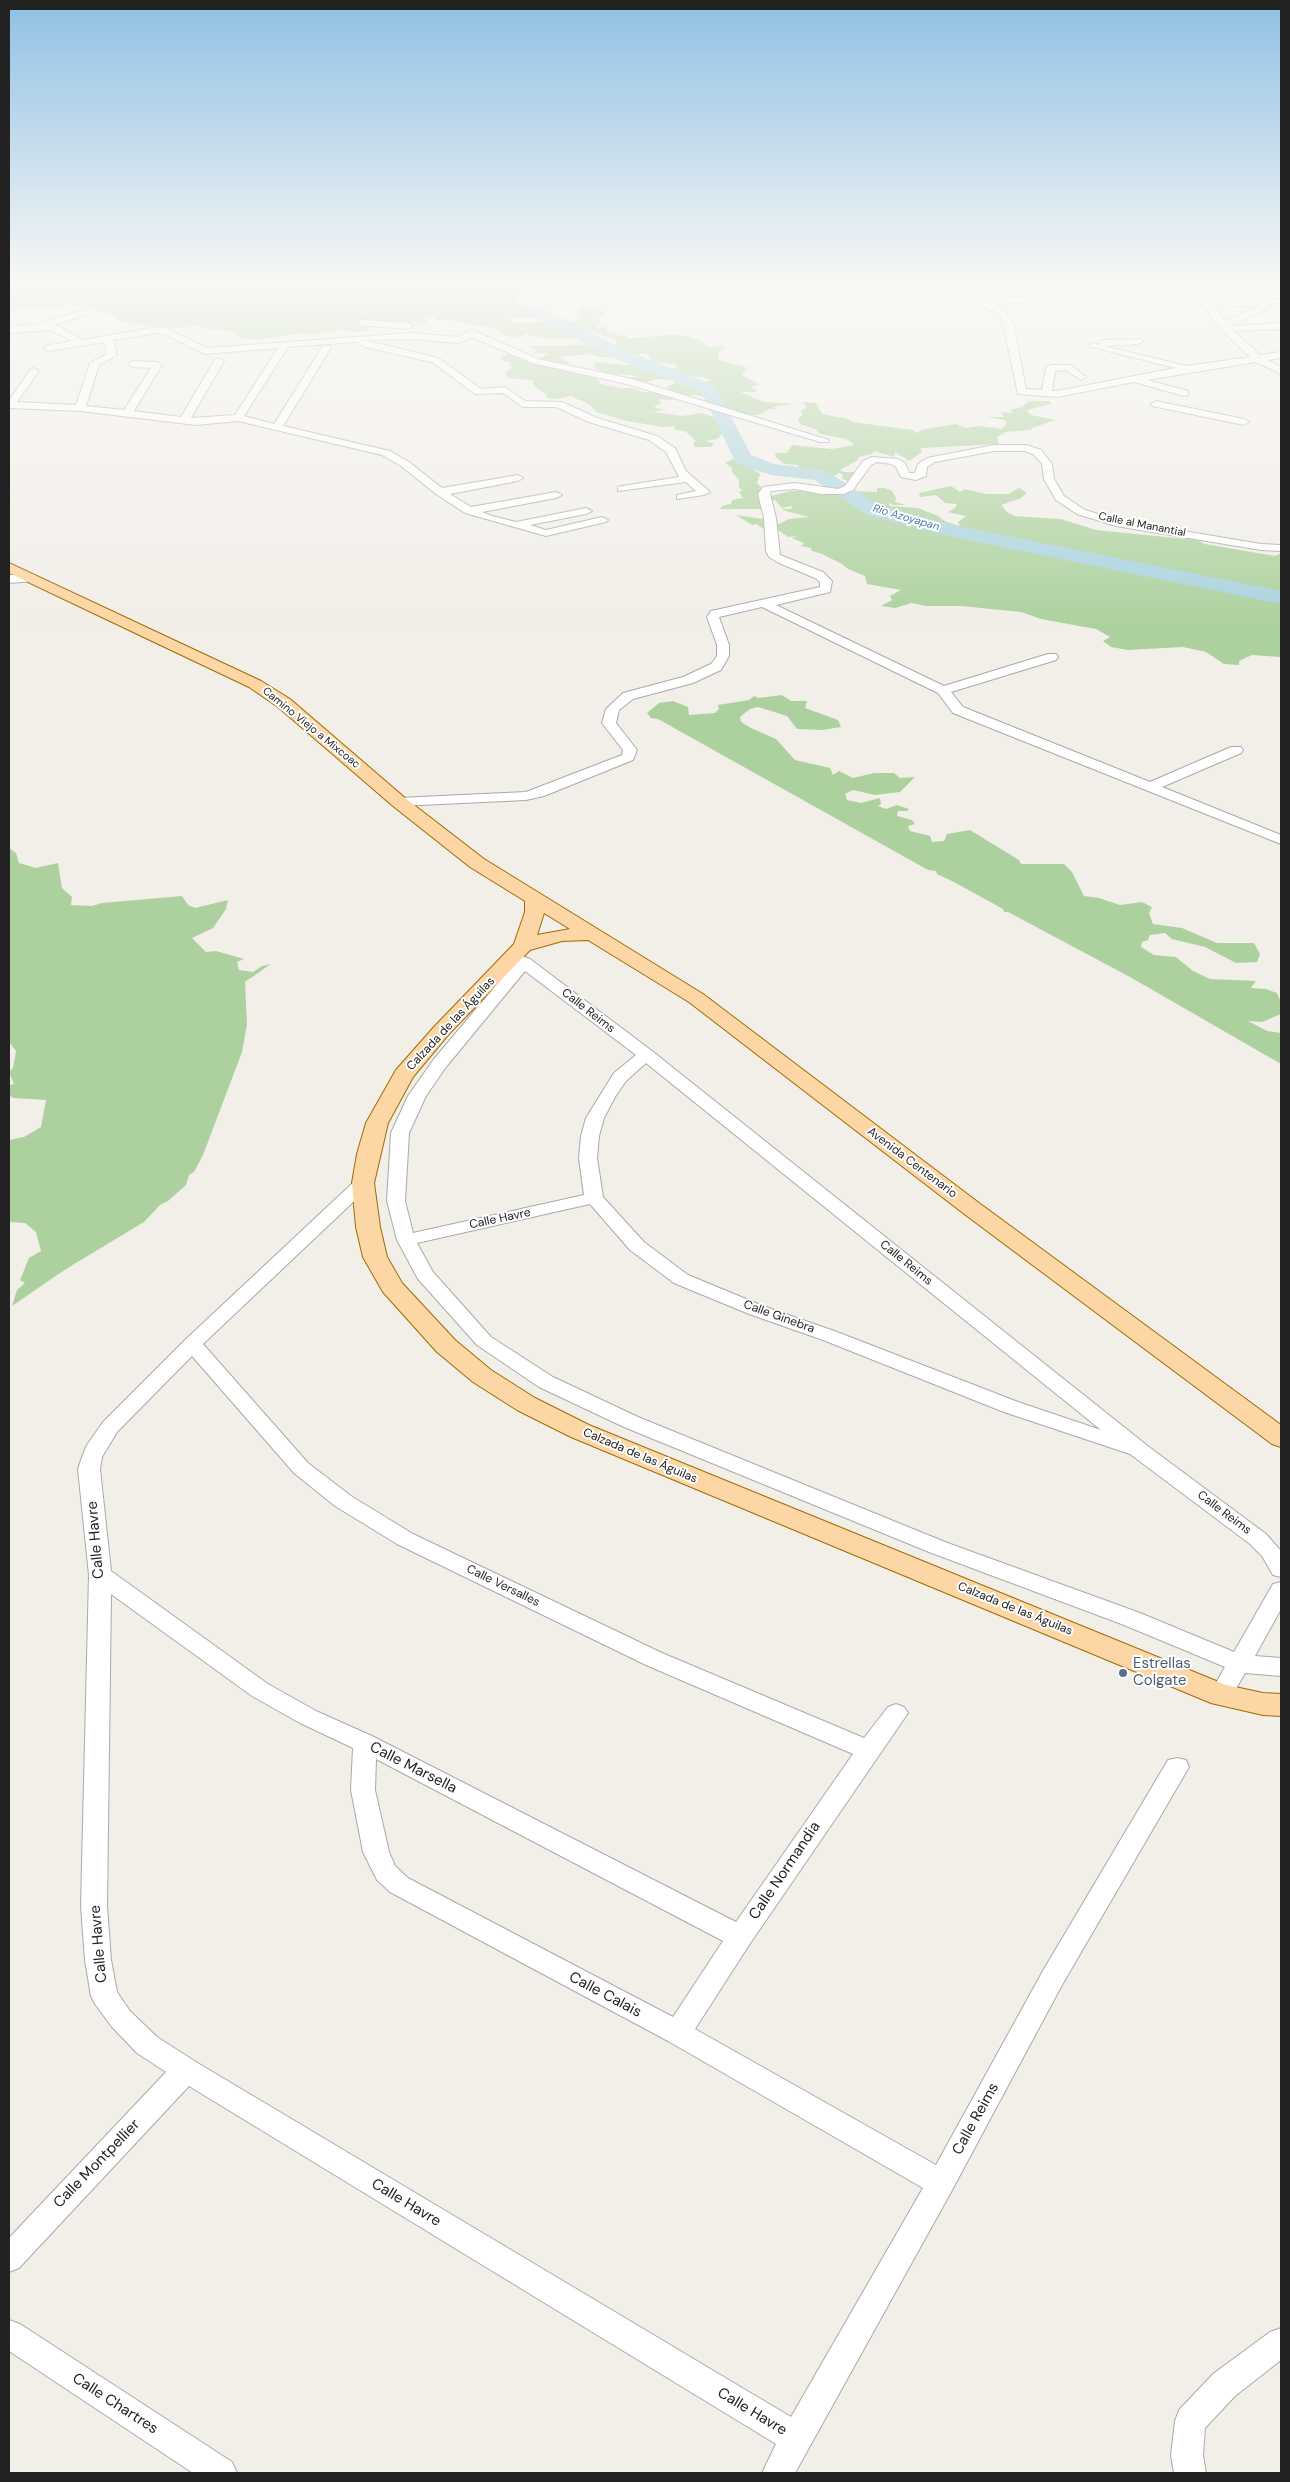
<!DOCTYPE html>
<html>
<head>
<meta charset="utf-8">
<style>
	body { margin:0 }
	#map { position:relative; width:1290px; height:2482px; overflow:hidden; background:#f2efe9; font-family:"DM Sans",sans-serif }
	canvas { display:block }
	.frame { position:absolute; inset:0; border:10px solid #222; pointer-events:none }
</style>
</head>
<body>
<div id="map">
<canvas width="1290" height="2482"></canvas>
<div class="frame"></div>
</div>
<script>
const ctx = document.querySelector('canvas').getContext('2d');
ctx.lineJoin = 'round';
function fill(path, color) { ctx.fillStyle = color; ctx.fill(path, 'evenodd'); }
const shape = rows => new Path2D(rows.map(r => 'M' + r).join(''));
function strokePath(path, color, width, dash) { ctx.strokeStyle = color; ctx.lineWidth = width; ctx.lineCap = dash ? 'butt' : 'round'; ctx.setLineDash(dash || []); ctx.stroke(path); }
function drawText(font, color, halo, rows, align = 'center') {
  ctx.font = font + ' "DM Sans",sans-serif'; ctx.lineWidth = 4; ctx.setLineDash([]); ctx.textBaseline = 'middle'; ctx.strokeStyle = halo; ctx.fillStyle = color; for (const [text, x, y, turn = 0] of rows) {
    ctx.save(); ctx.translate(x, y); ctx.rotate((+turn || 0) * Math.PI / 180); ctx.textAlign = isNaN(turn) ? turn : align; if (halo) ctx.strokeText(text, 0, 0); ctx.fillText(text, 0, 0); ctx.restore();
  }
}
const forest = shape([
	[9,280,515,280,508,283,509,286,526,290,533,295,519,295,516,298,521,305,546,309,551,314,538,318,510,318,511,322,531,323,549,321,549,325,557,327,551,322,577,321,582,314,575,312,580,311,576,310,582,306,592,310,608,311,598,317,602,323,596,325,598,328,606,326,607,332,616,331,615,335,628,336,624,339,678,334,697,339,708,346,718,347,723,343,724,350,718,353,719,360,748,368,742,375,759,384,751,387,757,391,755,392,740,392,764,402,793,404,773,407,776,409,769,409,758,415,734,415,717,409,711,397,692,395,681,397,666,387,679,381,699,386,712,380,701,377,682,376,673,380,657,379,644,383,630,378,638,376,605,373,594,368,595,362,637,366,641,366,640,363,669,369,677,368,676,365,653,362,647,354,628,354,630,358,599,357,590,354,560,357,571,364,565,366,595,375,600,384,622,388,633,388,643,392,665,393,681,398,670,400,659,399,660,402,664,401,654,407,664,410,640,414,655,412,682,416,702,413,713,417,726,430,717,439,705,441,715,444,710,447,695,447,693,443,696,441,685,431,675,430,674,427,678,426,663,427,627,421,596,412,590,405,571,396,557,399,547,398,546,394,534,386,532,380,507,378,505,373,511,369,509,362,502,361,500,357,516,352,523,354,526,360,535,363,538,358,550,354,532,353,536,350,530,347,533,346,587,345,595,342,601,346,613,347,617,345,616,340,583,329,562,327,559,329,567,331,568,334,588,337,585,339,539,338,526,334,518,338,507,336,492,326,490,328,442,319,442,321,438,320,431,316,421,319,430,322,421,324,412,321,412,325,380,325,368,328,371,330,358,332,343,330,313,334,301,333,257,340,241,338,230,331,206,329,196,325,190,325,191,327,174,328,134,324,122,321,106,312,67,305,60,306,60,308,47,306,9,311],
	[1029,401,1049,401,1051,404,1027,410,1031,415,1055,420,1032,428,1031,430,1006,432,997,437,999,444,920,448,922,452,909,461,895,452,894,457,874,451,872,454,859,457,858,460,840,470,843,472,865,472,865,476,849,481,842,479,843,475,839,473,825,481,837,482,844,489,852,491,877,492,877,488,885,488,892,491,896,498,895,502,906,505,893,505,890,503,889,506,918,508,938,516,946,522,960,526,958,522,966,516,948,512,955,508,957,504,945,503,936,495,920,497,919,493,951,486,960,492,965,489,986,494,1008,494,1019,488,1027,493,1021,498,1001,505,1008,513,1015,516,1061,519,1096,530,1196,540,1205,544,1275,556,1281,553,1281,657,1252,655,1239,661,1239,665,1224,664,1206,652,1183,647,1128,650,1111,647,1103,641,1110,637,1096,629,1041,619,1021,612,961,606,926,606,912,603,895,608,881,606,892,600,890,596,901,590,867,584,865,576,848,569,842,564,822,554,812,551,811,548,801,546,804,543,792,538,797,536,788,537,774,527,762,528,757,524,752,525,736,515,770,520,771,523,777,525,789,519,809,517,786,511,782,509,791,509,792,506,782,508,775,500,759,506,769,508,767,509,720,509,722,506,731,504,732,500,743,498,739,492,743,490,739,488,739,480,732,472,732,468,725,463,733,459,743,462,760,474,757,483,770,496,791,491,818,491,821,487,829,485,822,485,808,475,799,470,798,465,784,464,776,457,775,453,787,453,792,445,831,449,855,445,846,439,820,434,815,429,800,424,798,419,802,415,801,411,807,407,802,402,816,403,822,414,848,419,853,422,912,430,917,433,924,429,956,424,966,428,978,426,1002,429,1007,423,1005,420,986,417,1004,417,1001,412,1013,413,1010,410,1021,407],
	[782,695,791,701,807,701,805,708,838,720,841,727,822,730,797,729,787,716,758,707,750,709,740,717,741,722,751,728,776,739,795,760,830,768,833,775,839,771,853,778,874,773,894,773,900,778,915,777,900,792,875,795,853,790,845,794,847,800,861,803,880,798,881,804,878,806,886,809,897,805,909,809,907,811,898,811,897,816,912,820,915,824,908,826,910,831,930,836,932,842,944,841,947,834,970,830,1019,860,1021,864,1064,864,1072,872,1084,896,1099,898,1120,905,1142,902,1152,907,1149,913,1153,924,1182,928,1217,943,1254,943,1260,954,1257,962,1236,963,1205,947,1172,939,1165,933,1150,935,1148,940,1142,942,1141,947,1154,955,1176,957,1193,971,1210,979,1256,981,1251,988,1266,989,1277,993,1281,1002,1281,1014,1262,1022,1248,1021,1267,1031,1281,1033,1281,1064,1130,977,1008,912,1004,912,1003,909,954,882,937,874,936,871,928,870,658,719,651,718,647,713,659,703,673,701,688,707,689,715,715,713,719,709,718,705,749,700,754,696,759,698],
	[9,848,16,853,19,863,36,868,58,863,62,888,72,897,71,905,92,906,102,903,182,896,188,905,195,908,228,900,226,909,213,928,192,938,206,952,216,951,244,959,237,962,239,970,253,972,262,966,271,964,245,982,247,1024,242,1052,203,1155,194,1172,189,1175,186,1185,168,1201,160,1205,144,1222,66,1269,12,1306,17,1290,25,1283,20,1280,29,1258,41,1251,36,1232,25,1223,9,1222,9,1140,24,1137,41,1127,46,1100,13,1098,9,1095,9,1085,14,1084,9,1072,13,1068,16,1051,9,1042]
]);
const river = shape([
	[110,280,132,280,143,286,212,298,454,298,542,308,623,349,715,386,751,455,774,464,827,471,881,507,953,525,1281,591,1281,604,953,537,867,515,815,480,771,475,736,463,702,393,611,357,532,316,454,308,212,308,133,293,110,280]
]);
const minor = shape([
	[941,280,952,280,967,289,1052,280,1067,282,1063,285,975,293,988,301,1080,290,1081,292,1077,295,996,305,1004,310,1013,323,1026,389,1042,390,1046,368,1051,365,1071,365,1086,377,1081,380,1066,370,1055,371,1052,391,1057,391,1176,368,1088,346,1093,343,1099,345,1100,341,1103,340,1141,339,1143,341,1138,344,1104,346,1187,366,1250,357,1223,331,1190,289,1134,299,1130,296,1134,293,1186,284,1183,280,1192,280,1197,286,1252,283,1256,286,1252,289,1202,291,1211,302,1281,299,1281,303,1270,304,1270,308,1229,326,1281,323,1281,329,1234,331,1260,355,1281,352,1281,358,1267,360,1281,367,1281,374,1256,362,1147,380,1188,391,1188,395,1184,396,1134,382,1057,397,1018,394,1003,323,998,314,960,294,941,280],
	[1262,305,1225,321,1215,307,1262,305],
	[84,310,89,313,87,315,54,324,83,340,157,327,166,328,207,348,412,333,457,337,472,330,538,359,632,379,829,440,828,442,820,442,627,384,532,363,472,337,458,343,412,339,365,340,438,358,481,389,505,387,525,401,562,402,597,418,657,436,675,448,686,471,710,492,704,495,677,499,677,495,696,491,686,482,618,491,618,487,622,486,679,477,666,452,649,440,589,422,556,407,523,407,503,393,475,394,432,362,364,347,356,342,288,347,244,416,274,424,323,346,329,346,331,348,283,426,390,451,409,462,442,488,518,475,523,478,518,481,450,494,471,507,556,492,562,495,556,498,482,512,492,516,516,522,586,508,592,511,586,514,530,525,546,530,602,517,608,520,606,522,546,536,465,513,436,494,401,466,382,455,238,421,196,425,80,411,9,408,9,400,31,369,34,368,39,371,17,402,76,405,90,363,107,354,104,342,49,351,44,348,46,346,72,341,51,330,9,333,9,327,38,324,84,310],
	[157,333,164,334,205,354,278,348,235,415,191,418,224,361,219,358,214,361,181,417,134,411,162,365,157,362,133,361,128,364,133,367,151,368,124,410,86,406,99,365,117,355,113,340,157,333],
	[363,320,408,323,413,326,408,329,360,325,358,323,363,320],
	[1156,401,1244,419,1249,422,1244,425,1152,406,1151,404,1156,401],
	[994,445,1026,445,1041,450,1052,464,1054,479,1064,496,1085,510,1118,520,1261,544,1281,545,1281,551,1261,550,1116,526,1077,514,1056,500,1044,479,1042,464,1033,454,1025,451,994,451,935,462,927,467,926,476,916,480,901,477,896,467,891,464,877,462,871,465,853,490,844,494,821,494,795,489,771,491,770,494,776,518,780,555,823,572,832,581,830,592,776,605,944,686,1048,654,1056,654,1058,657,1056,660,951,692,963,707,1150,782,1231,747,1241,747,1243,750,1241,753,1162,787,1281,835,1281,844,953,713,938,693,762,607,719,617,729,645,729,656,721,670,693,683,633,699,619,710,616,723,637,750,633,760,544,796,526,800,399,806,392,802,399,798,526,792,622,755,623,750,602,723,606,709,623,693,683,677,711,664,717,656,717,645,707,617,711,611,820,587,820,582,815,578,779,563,769,557,766,551,764,518,758,494,763,487,795,483,838,489,845,486,863,461,872,457,898,459,905,463,909,473,915,473,918,464,927,458,994,445],
	[31,574,35,575,37,578,35,581,9,583,9,575,31,574],
	[512,952,530,959,652,1051,1149,1447,1266,1534,1281,1551,1281,1577,1273,1575,1262,1556,1250,1544,1130,1454,1004,1412,823,1340,749,1314,674,1283,630,1250,590,1204,417,1243,433,1272,491,1337,553,1377,638,1417,945,1542,1140,1613,1234,1652,1273,1584,1281,1582,1281,1609,1255,1656,1281,1658,1281,1676,1245,1673,1229,1701,1221,1704,1213,1701,1209,1695,1225,1667,1124,1625,929,1552,624,1427,539,1387,477,1345,418,1279,397,1240,387,1201,391,1133,408,1096,434,1059,514,964,504,957,512,952],
	[525,971,636,1055,614,1073,586,1118,581,1136,579,1158,584,1195,413,1233,405,1201,409,1133,426,1096,446,1067,525,971],
	[646,1063,1101,1430,1018,1402,837,1332,763,1306,688,1275,644,1242,603,1197,597,1158,599,1136,604,1118,615,1097,626,1081,646,1063],
	[363,1178,369,1179,372,1183,369,1187,203,1344,308,1463,351,1496,413,1534,662,1653,864,1738,888,1707,896,1704,904,1707,908,1713,749,1945,695,2029,936,2165,1044,1969,1168,1760,1177,1758,1186,1760,1189,1767,1062,1985,951,2192,795,2473,762,2473,776,2444,189,2086,19,2268,9,2272,9,2238,166,2072,137,2053,112,2027,95,2004,91,1996,85,1960,81,1906,89,1575,78,1469,82,1457,87,1445,103,1422,185,1340,357,1179,363,1178],
	[192,1356,294,1473,335,1506,397,1544,646,1665,853,1754,736,1922,374,1737,316,1711,268,1684,111,1571,100,1469,102,1457,117,1432,192,1356],
	[111,1594,252,1696,300,1723,353,1748,351,1790,363,1852,377,1880,390,1892,668,2041,923,2188,791,2417,196,2062,157,2037,130,2011,117,1992,111,1960,107,1906,111,1594],
	[376,1759,723,1941,673,2017,408,1878,395,1866,389,1852,375,1790,376,1759],
	[9,2320,20,2324,232,2462,237,2473,193,2473,9,2351,9,2320],
	[1281,2328,1281,2360,1235,2396,1205,2428,1203,2455,1206,2473,1174,2473,1171,2455,1175,2421,1179,2410,1213,2374,1270,2332,1281,2328]
]);
const major = shape([
	[9,563,261,681,290,699,405,798,484,859,703,994,979,1203,1281,1425,1281,1447,1272,1444,963,1213,689,1002,588,940,562,941,530,950,448,1035,413,1077,388,1123,374,1183,380,1227,387,1257,402,1283,455,1340,491,1370,535,1398,589,1425,1226,1685,1263,1693,1281,1694,1281,1716,1263,1715,1211,1703,571,1437,517,1410,473,1382,437,1352,383,1292,363,1257,356,1227,352,1183,357,1154,366,1123,396,1070,434,1027,514,944,525,912,525,901,470,867,393,806,278,707,249,687,9,573,9,563],
	[544,913,570,929,537,935,544,913]
]);
const markers = [
	[1123,1673,5,"#5c6f8a"]
];
const farWaternames = [
	["Rio Azoyapan",906,518,16]
];
const farStreetnames = [
	["Calle al Manantial",1142,525,11],
	["Camino Viejo a Mixcoac",311,728,39]
];
const streetNames = [
	["Calle Reims",588,1011,38],
	["Calzada de las Águilas",451,1024,-47],
	["Avenida Centenario",912,1163,37],
	["Calle Havre",500,1219,-12],
	["Calle Reims",906,1263,39],
	["Calle Ginebra",779,1317,20],
	["Calzada de las Águilas",640,1456,23],
	["Calle Reims",1224,1513,37],
	["Calle Versalles",503,1586,26],
	["Calzada de las Águilas",1015,1609,22]
];
const nearStreetnames = [
	["Calle Havre",96,1540,-95],
	["Calle Marsella",413,1768,27],
	["Calle Normandia",785,1871,-56],
	["Calle Havre",99,1944,-95],
	["Calle Calais",605,1995,28],
	["Calle Reims",976,2119,-61],
	["Calle Montpellier",97,2164,-46],
	["Calle Havre",406,2203,31],
	["Calle Chartres",115,2404,33],
	["Calle Havre",752,2412,31]
];
const nearServicenames = [
	["Estrellas",1133,1664],
	["Colgate",1133,1681]
];
fill(forest, '#add19e');
fill(river, '#aad3df');
strokePath(minor, '#a9a9a9', 2);
strokePath(major, '#a06b00', 2);
fill(minor, '#fff');
fill(major, '#fcd6a4');
const sky = ctx.createLinearGradient(0, 0, 0, 628);
sky.addColorStop(0, '#8fc0e4');
sky.addColorStop(0.45, '#f9f8f5');
sky.addColorStop(1, '#f9f8f500');
ctx.fillStyle = sky;
ctx.fillRect(0, 0, 1290, 628);
for (const [x, y, r, color] of markers) { const dot = new Path2D(); dot.arc(x, y, r, 0, 2 * Math.PI); ctx.fillStyle = color; ctx.fill(dot); strokePath(dot, '#fff', 2); }
drawText('italic 11px', '#4a7aab', '#fff', farWaternames);
drawText('11px', '#222', '#fff', farStreetnames);
drawText('12px', '#222', '#fff', streetNames);
drawText('15px', '#222', '#fff', nearStreetnames);
drawText('15px', '#4e5e75', '#fff', nearServicenames, 'left');
</script>
</body>
</html>
